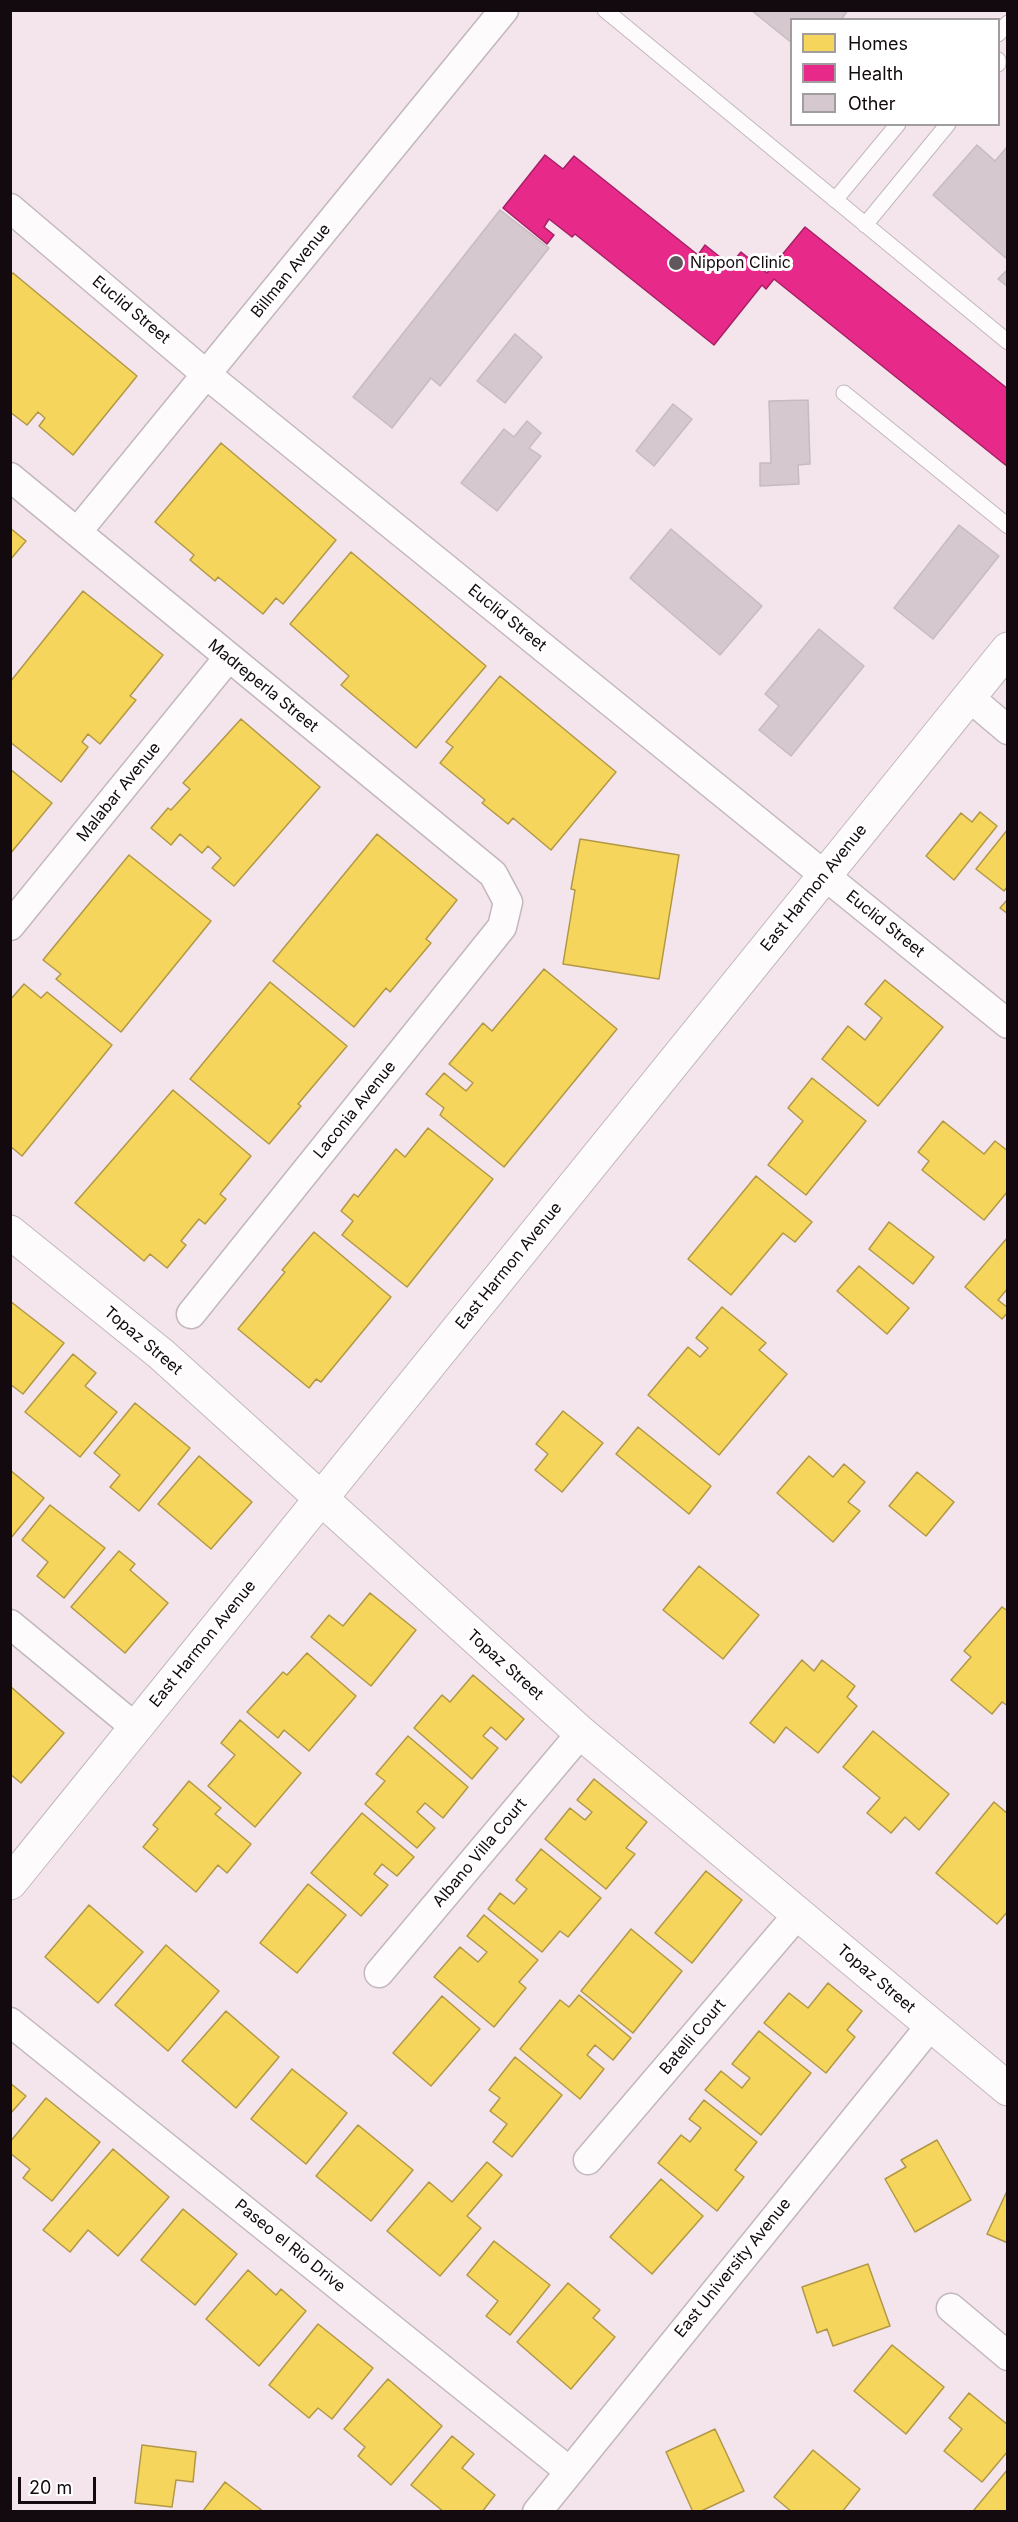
<!DOCTYPE html>
<html>
<head>
<meta charset="utf-8">
<style>
	body { margin:0 }
	#map { position:relative; width:1018px; height:2522px; overflow:hidden; background:#f4e5ed; font-family:Inter,sans-serif }
	canvas { display:block }
	.frame { position:absolute; inset:0; border:12px solid #130a0f; pointer-events:none }
	.legend { position:absolute; left:790px; top:18px; width:210px; height:108px; box-sizing:border-box; background:#fff; border:2px solid #a19d9f; margin:0; padding:8px 10px; list-style:none; font-size:18px; color:#130a0f }
	.legend li { display:flex; align-items:center; gap:12px; height:30px }
	.legend b { width:30px; border:2px solid #a19d9f }
	.scale { position:absolute; left:18px; top:2477px; width:78px; height:27px; box-sizing:border-box; border:3px solid #130a0f; border-top:0; padding-left:8px; font-size:18px; line-height:21px; white-space:nowrap; color:#130a0f; -webkit-text-stroke:4px #fff; paint-order:stroke }
</style>
</head>
<body>
<div id="map">
<canvas width="1018" height="2522"></canvas>
<div class="frame"></div>
<ul class="legend">
<li><b style="height:16px;background:#f6d55c"></b>Homes</li>
<li><b style="height:16px;background:#e7298a"></b>Health</li>
<li><b style="height:16px;background:#d5c9cf"></b>Other</li>
</ul>
<div class="scale">20 m</div>
</div>
<script>
const ctx = document.querySelector('canvas').getContext('2d');
ctx.lineJoin = 'round';
function fill(path, color) { ctx.fillStyle = color; ctx.fill(path, 'evenodd'); }
const shape = rows => new Path2D(rows.map(r => 'M' + r).join(''));
function strokePath(path, color, width, dash) { ctx.strokeStyle = color; ctx.lineWidth = width; ctx.lineCap = dash ? 'butt' : 'round'; ctx.setLineDash(dash || []); ctx.stroke(path); }
function drawText(font, color, halo, rows, align = 'center') {
  ctx.font = font + ' Inter,sans-serif'; ctx.lineWidth = 6; ctx.setLineDash([]); ctx.textBaseline = 'middle'; ctx.strokeStyle = halo; ctx.fillStyle = color; for (const [text, x, y, turn = 0] of rows) {
    ctx.save(); ctx.translate(x, y); ctx.rotate((+turn || 0) * Math.PI / 180); ctx.textAlign = isNaN(turn) ? turn : align; if (halo) ctx.strokeText(text, 0, 0); ctx.fillText(text, 0, 0); ctx.restore();
  }
}
const homes = shape([
	[13,273,137,376,73,455,39,426,45,418,38,412,27,425,10,412,10,276,13,273],
	[221,443,336,540,283,604,276,598,263,614,218,577,215,581,190,560,194,555,155,522,221,443],
	[10,528,26,541,10,560,10,528],
	[351,552,486,666,416,748,341,685,349,676,290,624,351,552],
	[83,591,163,655,130,696,136,700,100,744,88,734,82,742,88,747,61,782,10,742,10,682,83,591],
	[500,676,616,772,551,850,513,818,508,824,482,803,485,800,440,763,453,747,446,742,500,676],
	[241,719,320,787,234,886,212,868,221,858,208,846,202,853,180,834,171,845,151,828,168,808,171,810,190,789,183,783,241,719],
	[10,769,52,803,10,854,10,769],
	[980,812,997,826,954,880,926,856,961,813,972,822,980,812],
	[1008,829,1008,886,1004,891,976,869,1008,829],
	[377,834,457,900,426,939,431,943,390,992,386,988,354,1027,273,961,377,834],
	[580,839,679,855,659,979,563,964,575,890,571,889,580,839],
	[129,855,211,921,121,1032,56,979,61,974,43,960,129,855],
	[1008,899,1008,914,1000,908,1008,899],
	[544,969,617,1029,504,1167,440,1115,444,1108,426,1094,444,1073,466,1091,473,1083,449,1064,483,1023,492,1031,544,969],
	[885,980,943,1027,878,1106,822,1059,848,1026,865,1040,882,1018,865,1004,885,980],
	[270,982,347,1046,298,1104,301,1106,269,1144,190,1079,270,982],
	[24,984,41,998,47,992,112,1045,22,1156,10,1146,10,1000,24,984],
	[812,1078,866,1121,806,1195,768,1165,803,1121,788,1108,812,1078],
	[173,1090,251,1156,220,1194,226,1199,205,1224,199,1219,181,1241,186,1245,167,1268,150,1254,144,1261,75,1203,173,1090],
	[943,1121,984,1154,995,1141,1008,1151,1008,1191,984,1220,922,1170,929,1161,918,1152,943,1121],
	[428,1128,493,1179,407,1287,342,1235,353,1221,341,1211,354,1194,358,1197,396,1149,405,1157,428,1128],
	[756,1176,812,1222,795,1242,783,1233,731,1295,688,1259,756,1176],
	[889,1222,934,1257,913,1284,869,1249,889,1222],
	[314,1232,391,1297,321,1382,316,1379,309,1388,238,1329,285,1272,282,1270,314,1232],
	[1008,1237,1008,1288,998,1300,1008,1308,1008,1312,1002,1319,965,1287,1008,1237],
	[859,1266,909,1308,887,1334,837,1291,859,1266],
	[10,1301,64,1343,23,1394,10,1384,10,1301],
	[722,1307,766,1343,759,1350,787,1374,719,1455,648,1395,688,1347,700,1357,708,1348,696,1338,722,1307],
	[73,1354,96,1373,85,1386,117,1412,80,1457,25,1412,73,1354],
	[135,1403,190,1448,139,1511,110,1487,120,1475,94,1453,135,1403],
	[563,1411,603,1443,562,1492,535,1470,548,1454,536,1444,563,1411],
	[638,1427,711,1486,689,1514,616,1454,638,1427],
	[199,1456,252,1502,211,1549,158,1504,199,1456],
	[809,1456,833,1477,844,1464,865,1482,848,1502,860,1511,833,1542,777,1493,809,1456],
	[10,1470,44,1498,10,1539,10,1470],
	[917,1472,954,1502,926,1536,889,1506,917,1472],
	[50,1505,105,1548,64,1598,37,1576,48,1562,22,1540,50,1505],
	[119,1551,135,1564,130,1570,168,1603,125,1653,71,1607,119,1551],
	[699,1566,759,1615,723,1659,663,1610,699,1566],
	[370,1593,416,1630,371,1686,311,1637,329,1615,343,1626,370,1593],
	[1002,1607,1008,1611,1008,1706,1002,1702,992,1714,951,1680,971,1657,964,1651,1002,1607],
	[307,1653,356,1696,309,1751,284,1730,278,1738,247,1712,283,1672,287,1675,307,1653],
	[802,1660,814,1671,822,1660,855,1686,847,1697,857,1706,818,1753,786,1727,774,1743,750,1723,802,1660],
	[473,1675,524,1719,506,1740,491,1727,483,1736,498,1748,472,1779,414,1728,442,1695,450,1702,473,1675],
	[11,1687,64,1733,21,1783,10,1774,11,1687],
	[240,1720,301,1773,255,1827,208,1786,235,1755,221,1743,240,1720],
	[873,1731,949,1794,919,1830,905,1817,891,1833,867,1813,880,1798,843,1767,873,1731],
	[408,1736,468,1787,443,1818,425,1803,417,1812,435,1828,417,1848,365,1804,385,1781,376,1774,408,1736],
	[594,1779,647,1822,626,1848,635,1854,606,1889,545,1839,570,1808,585,1820,592,1812,577,1800,594,1779],
	[189,1781,221,1808,215,1814,251,1844,227,1873,218,1865,196,1892,143,1847,158,1829,153,1825,189,1781],
	[994,1802,1008,1814,1008,1911,997,1924,936,1873,994,1802],
	[362,1813,414,1857,397,1876,382,1864,374,1874,388,1885,361,1916,311,1873,362,1813],
	[541,1849,601,1898,568,1937,560,1931,542,1952,488,1909,500,1893,514,1904,527,1889,516,1880,541,1849],
	[706,1871,742,1900,692,1963,655,1933,706,1871],
	[308,1884,346,1915,297,1973,260,1943,308,1884],
	[89,1905,143,1952,98,2003,45,1957,89,1905],
	[484,1915,538,1960,519,1982,526,1988,494,2027,434,1977,460,1947,478,1962,487,1952,467,1936,484,1915],
	[631,1929,682,1971,633,2033,581,1991,631,1929],
	[166,1945,219,1991,168,2051,115,2005,166,1945],
	[828,1983,862,2011,847,2030,855,2037,826,2073,764,2023,789,1993,808,2008,828,1983],
	[579,1995,631,2038,613,2060,595,2045,587,2055,604,2069,580,2099,520,2049,560,2000,569,2007,579,1995],
	[442,1996,480,2029,431,2086,393,2053,442,1996],
	[226,2011,279,2057,236,2108,182,2061,226,2011],
	[759,2031,811,2073,761,2135,705,2090,721,2071,742,2088,750,2078,732,2064,759,2031],
	[515,2057,562,2095,512,2157,493,2142,507,2124,490,2111,500,2098,489,2090,515,2057],
	[292,2069,347,2113,306,2164,251,2119,292,2069],
	[10,2083,26,2096,10,2114,10,2083],
	[46,2098,100,2142,52,2201,23,2178,30,2169,10,2153,10,2142,46,2098],
	[704,2100,757,2142,735,2170,744,2177,717,2211,658,2163,681,2135,690,2142,701,2128,689,2119,704,2100],
	[358,2125,413,2170,371,2221,316,2176,358,2125],
	[937,2140,971,2200,915,2232,885,2179,906,2167,901,2160,937,2140],
	[113,2149,169,2197,118,2256,88,2230,70,2252,43,2230,113,2149],
	[487,2162,502,2175,467,2216,481,2228,440,2276,387,2231,429,2182,452,2202,487,2162],
	[661,2179,703,2216,652,2274,610,2237,661,2179],
	[1008,2189,1008,2243,987,2234,1008,2189],
	[183,2209,237,2254,195,2305,141,2260,183,2209],
	[494,2241,550,2285,510,2335,486,2316,498,2301,467,2275,494,2241],
	[868,2264,890,2326,833,2346,827,2329,817,2333,802,2287,868,2264],
	[248,2270,276,2295,281,2289,306,2311,259,2366,206,2319,248,2270],
	[568,2283,600,2310,593,2318,615,2337,571,2389,517,2342,568,2283],
	[318,2324,373,2368,332,2419,318,2408,309,2418,269,2385,318,2324],
	[892,2345,944,2387,906,2434,854,2391,892,2345],
	[388,2379,442,2426,391,2485,358,2456,365,2447,344,2429,388,2379],
	[969,2393,1008,2425,1008,2451,982,2482,944,2451,962,2429,949,2418,969,2393],
	[715,2429,744,2491,699,2512,693,2512,666,2452,715,2429],
	[452,2436,474,2454,462,2468,495,2495,482,2512,444,2512,411,2485,452,2436],
	[142,2445,196,2452,193,2482,176,2480,172,2507,135,2503,142,2445],
	[813,2450,860,2489,842,2512,792,2512,774,2497,813,2450],
	[1008,2469,1008,2509,1006,2512,976,2512,974,2510,1008,2469],
	[225,2482,264,2512,203,2511,225,2482]
]);
const health = shape([
	[545,155,563,169,574,156,698,255,705,245,730,265,741,252,767,273,805,227,1008,389,1008,467,774,279,766,289,762,285,714,345,575,234,572,237,549,219,544,227,554,235,547,244,503,208,545,155]
]);
const building = shape([
	[751,10,848,10,841,20,792,20,792,43,751,10],
	[977,145,995,161,1008,146,1008,260,933,195,977,145],
	[500,210,549,248,440,386,431,378,392,428,353,397,500,210],
	[1008,269,1008,287,998,279,1008,269],
	[515,334,542,357,505,403,477,381,515,334],
	[808,400,810,464,798,465,799,484,760,486,760,463,771,463,769,401,808,400],
	[673,404,692,419,654,466,636,451,673,404],
	[527,421,541,433,529,448,541,456,497,511,461,483,504,429,514,437,527,421],
	[959,525,999,556,933,639,894,608,959,525],
	[671,529,762,606,720,655,630,578,671,529],
	[819,629,864,666,791,756,759,730,779,706,765,694,819,629]
]);
const service = shape([
	[605,10,1008,342],
	[998,34,1008,23],
	[998,60,998,64],
	[835,200,898,124],
	[865,225,948,124],
	[844,393,1008,526]
]);
const minor = shape([
	[10,208,207,375,1008,1024],
	[10,477,493,874,508,902,502,927,191,1314],
	[78,531,504,10],
	[969,697,1008,730],
	[10,926,228,658],
	[10,1624,136,1728],
	[379,1973,581,1733],
	[10,2022,569,2471],
	[588,2160,798,1914],
	[951,2308,1008,2356],
	[537,2512,931,2025]
]);
const tertiary = shape([
	[10,1232,161,1354,581,1733,1008,2089]
]);
const secondary = shape([
	[10,1883,1008,649]
]);
const markers = [
	[676,263,8,"#62575d"]
];
const poiNames = [
	["Nippon Clinic",690,263]
];
const streetNames = [
	["Billman Avenue",291,271,-51],
	["Euclid Street",131,310,40],
	["Euclid Street",507,618,39],
	["Madreperla Street",263,686,39],
	["Malabar Avenue",119,792,-51],
	["East Harmon Avenue",814,888,-51],
	["Euclid Street",885,924,39],
	["Laconia Avenue",355,1110,-51],
	["East Harmon Avenue",509,1266,-51],
	["Topaz Street",143,1341,40],
	["East Harmon Avenue",203,1644,-51],
	["Topaz Street",505,1665,42],
	["Albano Villa Court",480,1853,-50],
	["Topaz Street",876,1979,40],
	["Batelli Court",693,2037,-50],
	["Paseo el Rio Drive",290,2246,39],
	["East University Avenue",733,2268,-51]
];
fill(homes, '#f6d55c');
strokePath(homes, '#b29845', 1.5);
fill(health, '#e7298a');
strokePath(health, '#a72065', 1.5);
fill(building, '#d5c9cf');
strokePath(building, '#c6bbc1', 1.5);
strokePath(service, '#c2b7bd', 17);
strokePath(minor, '#c2b7bd', 31);
strokePath(tertiary, '#c2b7bd', 35);
strokePath(secondary, '#c2b7bd', 35);
strokePath(service, '#fdfbfc', 15);
strokePath(minor, '#fdfbfc', 28);
strokePath(tertiary, '#fdfbfc', 33);
strokePath(secondary, '#fdfbfc', 33);
for (const [x, y, r, color] of markers) { const dot = new Path2D(); dot.arc(x, y, r, 0, 2 * Math.PI); ctx.fillStyle = color; ctx.fill(dot); strokePath(dot, '#fff', 2); }
drawText('16px', '#130a0f', '#fff', poiNames, 'left');
drawText('16px', '#130a0f', '#fff', streetNames);
</script>
</body>
</html>
